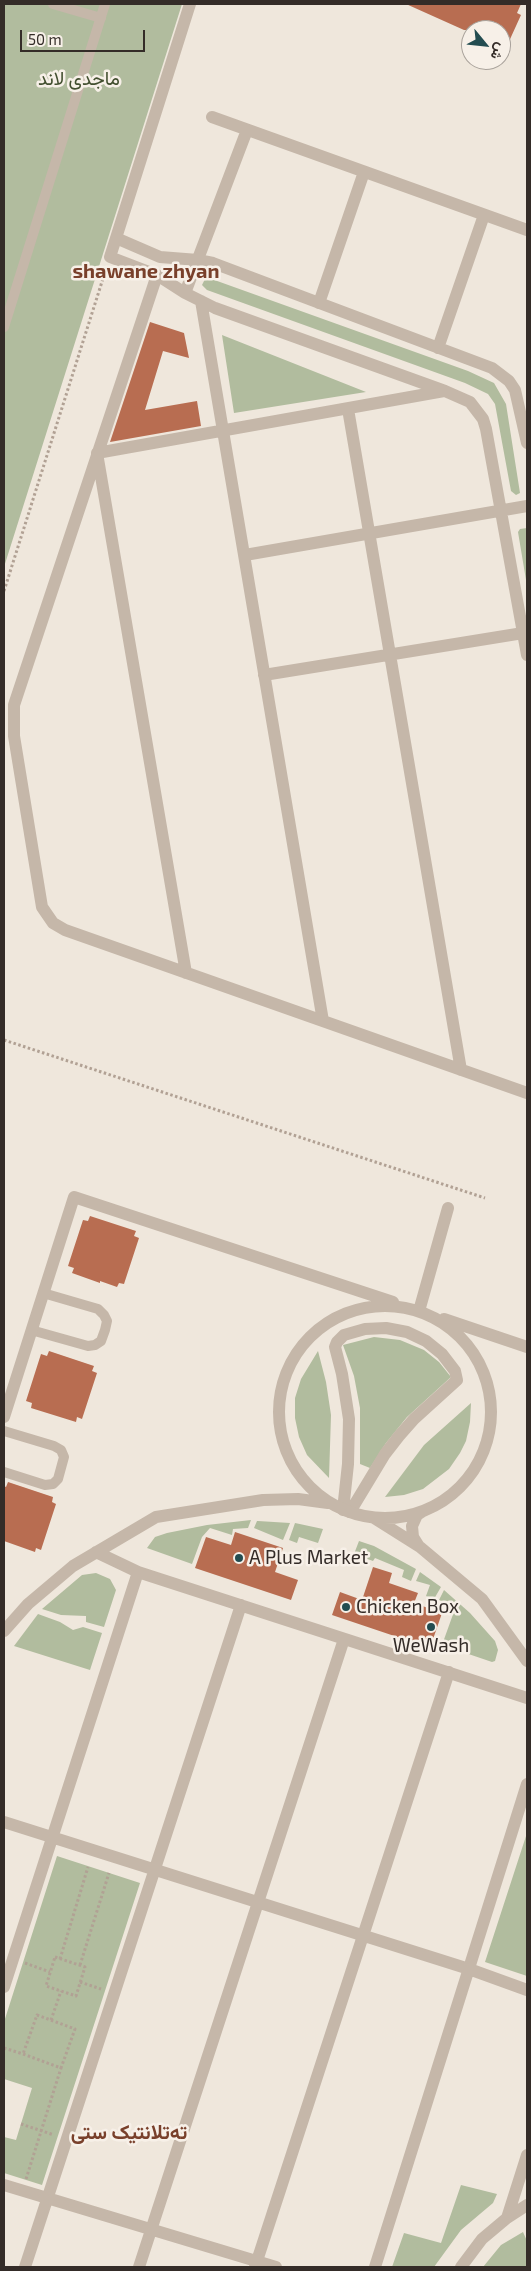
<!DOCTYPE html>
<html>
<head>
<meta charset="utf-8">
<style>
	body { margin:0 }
	#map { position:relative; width:531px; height:2271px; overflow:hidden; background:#efe7dc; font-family:"Exo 2",Vazirmatn,sans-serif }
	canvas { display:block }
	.frame { position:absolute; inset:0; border:5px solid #342c28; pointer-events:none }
	.north { position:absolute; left:461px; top:20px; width:50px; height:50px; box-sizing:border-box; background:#f7f0e8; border:1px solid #a9a29b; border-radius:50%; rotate:118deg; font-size:14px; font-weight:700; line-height:20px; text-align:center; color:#342c28 }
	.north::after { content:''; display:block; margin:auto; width:18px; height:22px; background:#234c50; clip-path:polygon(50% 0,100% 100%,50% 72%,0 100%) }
	.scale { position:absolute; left:20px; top:30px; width:125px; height:22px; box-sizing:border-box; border:2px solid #342c28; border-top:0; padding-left:6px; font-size:15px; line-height:18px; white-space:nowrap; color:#342c28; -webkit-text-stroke:4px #f7f0e8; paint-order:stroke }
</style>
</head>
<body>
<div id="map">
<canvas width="531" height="2271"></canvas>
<div class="frame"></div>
<div class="north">ش</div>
<div class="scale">50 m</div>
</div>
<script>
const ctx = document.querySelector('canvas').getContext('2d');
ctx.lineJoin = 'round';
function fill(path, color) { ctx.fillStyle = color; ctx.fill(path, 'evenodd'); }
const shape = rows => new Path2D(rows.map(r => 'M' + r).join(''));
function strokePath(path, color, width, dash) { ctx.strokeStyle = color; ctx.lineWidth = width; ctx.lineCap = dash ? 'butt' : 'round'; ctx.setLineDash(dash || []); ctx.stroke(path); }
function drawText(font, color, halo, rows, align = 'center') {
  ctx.font = font + ' "Exo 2",Vazirmatn,sans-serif'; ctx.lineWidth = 5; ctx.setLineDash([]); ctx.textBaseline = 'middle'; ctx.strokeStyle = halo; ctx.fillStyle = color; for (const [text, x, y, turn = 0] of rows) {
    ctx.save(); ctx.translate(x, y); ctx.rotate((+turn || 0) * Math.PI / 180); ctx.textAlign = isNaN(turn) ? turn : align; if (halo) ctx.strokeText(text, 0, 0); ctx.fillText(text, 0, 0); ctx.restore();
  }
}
const green = shape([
	[4,4,182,4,4,567],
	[206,277,468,371,494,383,506,404,520,493,516,495,511,491,495,404,488,394,465,383,207,290,202,285],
	[222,335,366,392,234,413],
	[527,528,527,586,518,532,520,529],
	[374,1337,400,1340,424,1350,439,1362,451,1377,407,1417,386,1443,370,1468,360,1464,360,1408,354,1376,343,1345],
	[318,1351,326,1382,331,1415,329,1478,307,1455,299,1437,295,1418,295,1398,301,1379],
	[471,1403,470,1422,466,1441,460,1453,449,1469,423,1489,404,1495,385,1497,424,1445],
	[251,1520,248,1528,233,1529,232,1535,210,1528,202,1537,192,1564,147,1548,155,1537,167,1533,207,1525],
	[257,1521,258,1521,290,1523,283,1540,254,1528],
	[295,1523,323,1529,318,1543,299,1537,297,1543,289,1540],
	[359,1541,374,1546,416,1569,411,1581,402,1577,404,1570,375,1558,373,1561,354,1554],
	[420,1572,441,1587,434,1599,426,1596,430,1585,416,1581],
	[96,1573,110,1579,116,1590,104,1627,86,1622,86,1616,61,1615,42,1609,82,1575],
	[444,1590,470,1613,495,1641,498,1650,495,1661,492,1662,442,1645,456,1606,439,1600],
	[38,1614,60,1622,73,1630,83,1627,102,1633,90,1670,14,1646],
	[527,1833,527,1976,485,1962],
	[57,1856,140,1883,42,2185,4,2173,4,2137,16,2140,32,2088,4,2079,4,2022],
	[461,2185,497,2194,493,2203,461,2230,434,2267,392,2267,404,2233,441,2243],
	[523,2232,527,2241,527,2267,483,2267,501,2245]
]);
const building = shape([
	[406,4,521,4,517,13,521,15,501,59,501,30,464,30],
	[150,322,184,333,189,358,163,351,145,410,197,401,201,426,110,442],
	[90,1216,136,1231,134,1236,139,1238,124,1284,119,1283,117,1287,100,1281,100,1283,72,1273,74,1268,68,1266,83,1220,88,1221],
	[49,1351,94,1366,92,1371,97,1373,82,1419,77,1417,76,1422,31,1408,32,1403,26,1401,41,1354,47,1356],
	[8,1482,53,1497,52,1502,56,1504,41,1550,36,1548,35,1552,4,1541,4,1486,6,1487],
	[235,1532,283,1548,275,1572,298,1580,291,1600,195,1568,206,1537,231,1545],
	[373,1567,392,1573,389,1583,418,1593,414,1603,442,1613,430,1648,332,1615,340,1592,362,1600]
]);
const path = shape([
	[4,591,106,269],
	[4,1040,485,1198],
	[55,1957,85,1967,76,1996,46,1986,55,1957],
	[60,1959,88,1867],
	[25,1963,50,1972],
	[80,1965,109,1873],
	[80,1982,101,1989],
	[51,2020,61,1991],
	[4,2048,23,2054,61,2068,75,2029,37,2015,23,2054],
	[21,2124,54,2135],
	[26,2179,61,2068]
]);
const service = shape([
	[53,4,101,18],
	[4,327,105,4],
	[31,1330,88,1346,95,1345,101,1341,105,1330,107,1321,104,1315,98,1309,43,1293],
	[4,1431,54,1446,61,1450,64,1457,58,1479,53,1484,45,1485,4,1472]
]);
const pedestrian = shape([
	[343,1510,348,1464,349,1419,342,1374,335,1347,337,1342,344,1335,365,1329,386,1328,407,1332,426,1341,442,1354,455,1371,457,1380,414,1419,399,1436,385,1454,350,1512]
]);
const minor = shape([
	[190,4,110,257,157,275,185,293,215,308,445,391,470,402,483,419,486,429,527,655],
	[212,117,527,230],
	[116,238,160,257,198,260,213,263,492,368,509,381,515,390,527,443],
	[157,275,14,705,14,736,42,907,53,923,65,930,527,1093],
	[185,293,247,130],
	[201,301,323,1021],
	[319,303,364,172],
	[438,348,484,215],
	[348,409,461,1070],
	[245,555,527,506],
	[264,675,523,633],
	[186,973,97,453,444,391],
	'279 1412a106 106 0 1 1 212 0a106 106 0 1 1-212 0Z',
	[419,1311,448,1208],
	[444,1319,527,1347],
	[4,1417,74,1197,393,1302],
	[374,1518,420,1547,482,1599,527,1661],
	[418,1545,413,1537,412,1526,417,1515,423,1511],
	[96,1552,138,1572,527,1698],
	[4,1631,28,1604,73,1566,156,1517,263,1500,298,1499,328,1503],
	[4,1822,469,1969,527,1990],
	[4,1987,138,1572],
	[4,2185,276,2267],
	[507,2218,527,2155],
	[25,2267,241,1605],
	[139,2267,344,1639],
	[255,2267,449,1672],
	[375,2267,527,1784],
	[461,2267,482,2239,507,2218,527,2205]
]);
const markers = [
	[239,1558,5,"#234c50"],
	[346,1607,5,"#234c50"],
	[431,1627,5,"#234c50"]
];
const parkNames = [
	["ماجدی لاند",79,79]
];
const poiNames = [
	["A Plus Market",249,1558],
	["Chicken Box",356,1607],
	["WeWash",431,1646,"center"]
];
const neighbourhoodNames = [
	["shawane zhyan",146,271],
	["تەتلانتیک ستی",129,2132]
];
fill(green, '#b1bc9e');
fill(building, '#b86d51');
strokePath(path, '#b1a194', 3, [2.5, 2.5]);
strokePath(service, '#c5b7a9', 10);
strokePath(pedestrian, '#c5b7a9', 12);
strokePath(minor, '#c5b7a9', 12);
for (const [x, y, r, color] of markers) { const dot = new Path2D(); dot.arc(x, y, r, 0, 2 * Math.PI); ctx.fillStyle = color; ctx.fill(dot); strokePath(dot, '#f7f0e8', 2); }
drawText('19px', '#424f2f', '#f7f0e8', parkNames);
drawText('19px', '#342c28', '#f7f0e8', poiNames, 'left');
drawText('bold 20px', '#79402b', '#f7f0e8', neighbourhoodNames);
</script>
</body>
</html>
